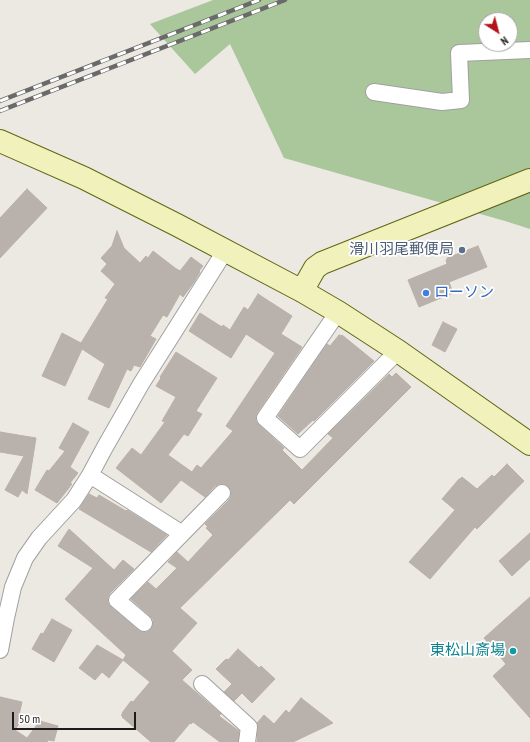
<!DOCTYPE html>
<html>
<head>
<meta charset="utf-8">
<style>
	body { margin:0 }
	#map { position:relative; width:530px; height:742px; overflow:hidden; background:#ece9e3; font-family:"PT Sans Narrow",sans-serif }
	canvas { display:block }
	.north { position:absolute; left:478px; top:12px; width:40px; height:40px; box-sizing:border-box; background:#fff; border:1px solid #a4a4a4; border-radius:50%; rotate:144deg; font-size:11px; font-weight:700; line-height:16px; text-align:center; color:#1c1c1c }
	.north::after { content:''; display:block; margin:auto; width:14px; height:18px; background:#b41419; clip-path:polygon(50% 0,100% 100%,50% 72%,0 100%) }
	.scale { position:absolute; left:12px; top:712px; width:124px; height:18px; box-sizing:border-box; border:2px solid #1c1c1c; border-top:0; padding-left:5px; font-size:12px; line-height:14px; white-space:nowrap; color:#1c1c1c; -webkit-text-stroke:3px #fff; paint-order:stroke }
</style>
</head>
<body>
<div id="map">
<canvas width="530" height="742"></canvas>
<div class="north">N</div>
<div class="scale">50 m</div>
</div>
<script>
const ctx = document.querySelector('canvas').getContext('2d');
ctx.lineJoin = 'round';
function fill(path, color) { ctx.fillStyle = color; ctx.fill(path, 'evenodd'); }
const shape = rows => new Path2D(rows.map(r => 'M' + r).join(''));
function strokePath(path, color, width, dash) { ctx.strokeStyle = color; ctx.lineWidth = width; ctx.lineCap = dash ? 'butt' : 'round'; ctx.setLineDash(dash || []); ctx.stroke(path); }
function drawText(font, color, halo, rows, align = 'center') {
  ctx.font = font + ' "PT Sans Narrow","Noto Sans JP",sans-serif'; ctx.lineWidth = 3.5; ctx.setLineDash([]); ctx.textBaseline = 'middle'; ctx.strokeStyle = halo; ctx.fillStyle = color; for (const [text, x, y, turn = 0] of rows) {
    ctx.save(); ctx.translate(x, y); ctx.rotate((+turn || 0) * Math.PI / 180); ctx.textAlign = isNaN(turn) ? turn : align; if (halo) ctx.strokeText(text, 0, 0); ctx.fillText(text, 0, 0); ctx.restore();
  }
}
const forest = shape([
	[213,0,530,0,530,229,505,221,284,158,230,44,195,74,150,24],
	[486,20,510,20,510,44,486,44]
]);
const building = shape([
	[27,189,47,208,0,258,0,218,27,189],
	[117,231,124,248,140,263,146,256,148,258,153,251,175,268,180,271,191,257,203,266,199,271,200,272,194,282,183,297,180,294,167,317,163,315,150,336,156,339,140,367,134,365,131,371,127,369,109,408,88,399,105,364,82,349,65,386,42,376,62,333,81,343,108,299,105,298,115,284,101,271,107,264,101,258,112,246,117,231],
	[478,246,487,267,449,282,453,293,419,307,408,280,447,264,446,260,447,260,447,258,478,246],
	[258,294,292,316,281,334,302,347,257,413,256,417,256,421,259,425,284,448,282,450,302,470,333,438,328,434,389,374,392,377,396,373,411,387,294,504,290,500,180,608,197,623,172,651,192,670,182,680,221,714,219,716,239,731,238,742,220,742,193,722,191,724,190,723,174,742,151,742,122,717,123,716,121,715,123,714,122,713,131,701,133,702,150,682,123,660,109,678,102,672,95,680,79,668,97,645,123,660,126,655,65,599,93,568,58,546,69,529,114,570,123,560,134,569,110,593,108,597,108,603,111,607,138,630,143,632,147,632,151,629,153,624,153,619,150,616,131,599,148,582,156,589,177,568,168,562,177,552,188,562,213,535,206,528,208,527,205,524,229,500,231,496,231,491,228,486,224,484,220,484,215,486,205,497,181,480,161,503,116,468,132,448,141,455,165,422,162,421,176,397,156,386,161,378,160,377,176,352,217,378,196,411,202,414,188,436,184,434,168,455,192,472,197,465,201,468,233,431,226,426,275,353,246,334,231,358,189,331,200,313,222,327,223,325,230,330,244,307,248,310,258,294],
	[443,322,457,329,445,352,432,345,443,322],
	[339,335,341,336,342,335,374,361,314,421,313,420,298,434,278,416,327,344,330,346,339,335],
	[73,423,89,432,70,467,78,473,70,483,72,484,57,503,35,490,47,470,49,471,65,451,59,448,73,423],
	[0,432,36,438,27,494,22,490,18,497,5,490,24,456,0,452,0,432],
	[507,464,524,481,477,529,475,527,430,579,409,562,455,510,442,499,459,479,460,479,462,477,477,489,492,475,494,477,507,464],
	[89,494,97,498,99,495,126,511,127,510,167,535,151,552,79,509,89,494],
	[530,533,530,559,512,576,499,561,530,533],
	[530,597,530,718,493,676,506,664,484,638,530,597],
	[52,619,72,630,54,662,32,649,41,633,43,634,52,619],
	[238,649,259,668,261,666,275,679,252,703,242,693,234,701,224,692,232,684,216,669,226,659,228,660,238,649],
	[0,697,22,702,19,715,23,717,15,730,27,738,40,721,58,726,54,741,48,740,47,742,0,742,0,697],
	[301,698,333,723,293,742,257,742,258,728,257,723,264,715,274,724,286,710,289,713,301,698]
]);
const street = shape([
	[374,92,442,102,461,100,459,53,530,50],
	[338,312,265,418,300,449,398,351],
	[90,475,181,533],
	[144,623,117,600,222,493],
	[0,650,6,618,13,587,25,558,39,538,74,500,90,475,105,447,141,384,225,251],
	[202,684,249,727,247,742]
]);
const secondary = shape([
	[0,141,84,178,177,225,302,291,338,312,398,351,530,444],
	[302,291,315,268,322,263,530,180]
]);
const rail = shape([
	[0,101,259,0],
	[0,111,285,0]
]);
const markers = [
	[462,250,4,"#5c6f8a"],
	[426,293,4,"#3f7fe0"],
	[513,651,4,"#0f9aa8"]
];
const serviceNames = [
	["滑川羽尾郵便局",454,250]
];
const shopNames = [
	["ローソン",434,293]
];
const cultureNames = [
	["東松山斎場",505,651]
];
fill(forest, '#aac79b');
fill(building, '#b9b2ac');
strokePath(building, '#bcafa7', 1);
strokePath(street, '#a0a0a0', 18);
strokePath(secondary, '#606610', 24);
strokePath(street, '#fff', 16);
strokePath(secondary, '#f1f2bb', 22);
strokePath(rail, '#6a6a6a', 4.5);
strokePath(rail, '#fff', 3, [9]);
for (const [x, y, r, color] of markers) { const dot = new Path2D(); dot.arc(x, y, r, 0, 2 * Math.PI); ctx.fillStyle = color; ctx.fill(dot); strokePath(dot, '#fff', 1.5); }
drawText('15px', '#4e5e75', '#fff', serviceNames, 'right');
drawText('15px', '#366cbe', '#fff', shopNames, 'left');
drawText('15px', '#0d838f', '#fff', cultureNames, 'right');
</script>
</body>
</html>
